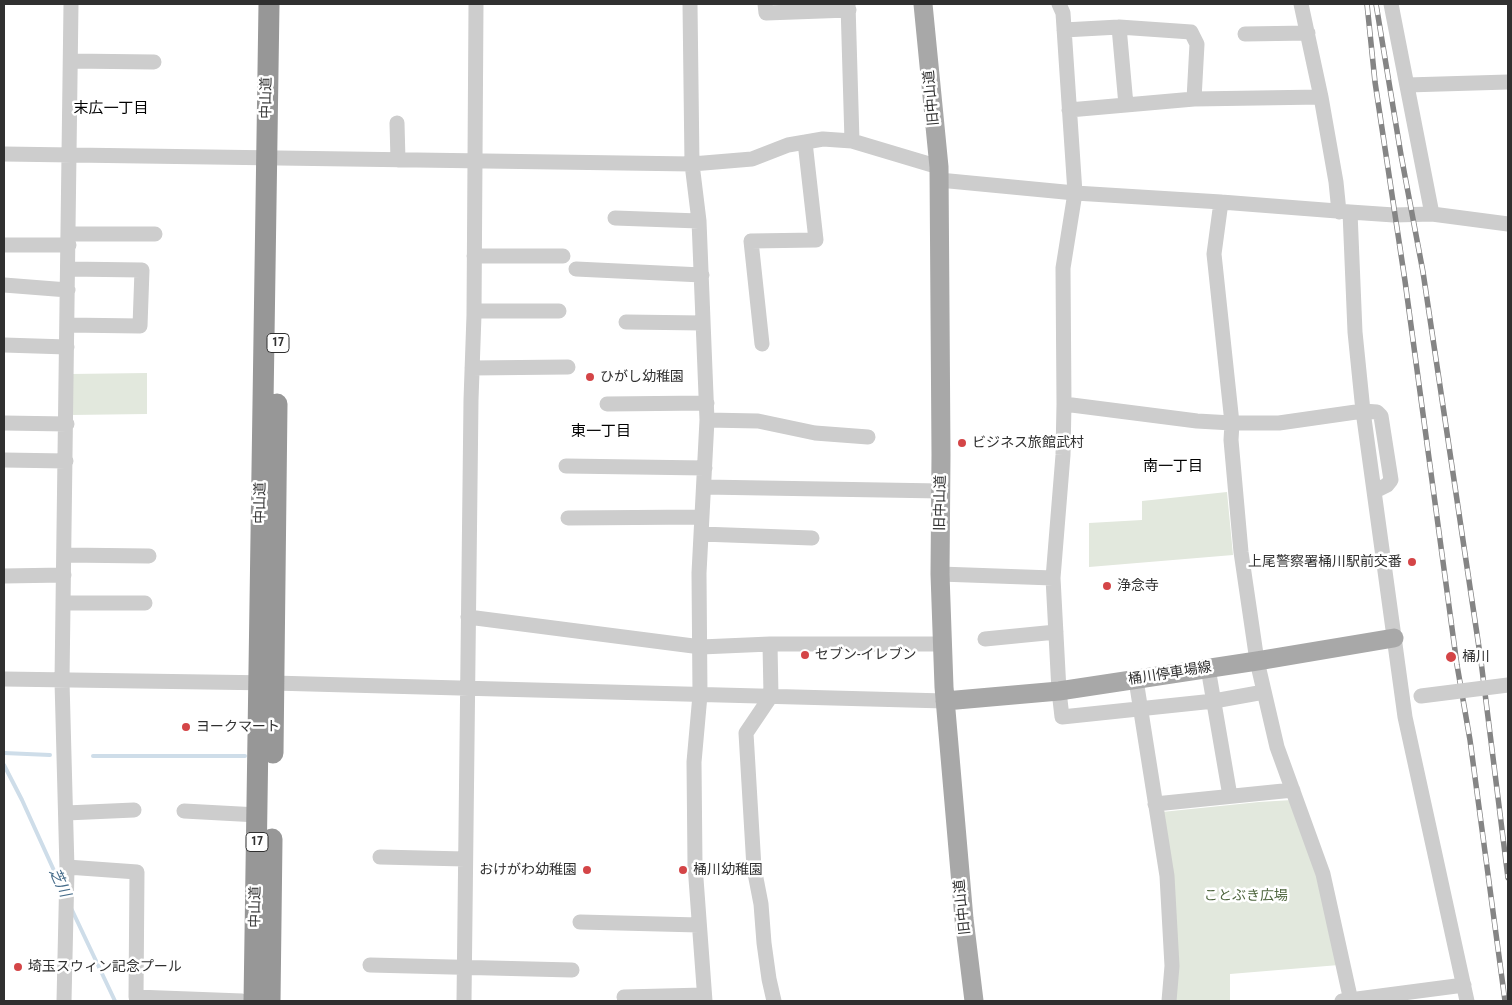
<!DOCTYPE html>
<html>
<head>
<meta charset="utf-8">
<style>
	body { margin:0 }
	#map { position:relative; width:1512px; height:1005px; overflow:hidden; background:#fff; font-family:"Roboto Condensed",sans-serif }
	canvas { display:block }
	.frame { position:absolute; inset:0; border:5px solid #303030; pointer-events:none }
</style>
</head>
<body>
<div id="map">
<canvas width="1512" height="1005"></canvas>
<div class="frame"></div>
</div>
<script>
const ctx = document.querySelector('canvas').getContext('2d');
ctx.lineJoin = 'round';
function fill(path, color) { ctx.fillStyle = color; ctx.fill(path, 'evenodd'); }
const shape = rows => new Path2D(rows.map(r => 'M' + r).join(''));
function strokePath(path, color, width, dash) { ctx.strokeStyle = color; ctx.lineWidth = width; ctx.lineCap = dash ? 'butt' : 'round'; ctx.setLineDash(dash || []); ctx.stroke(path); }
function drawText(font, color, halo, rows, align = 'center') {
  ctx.font = font + ' "Roboto Condensed","Noto Sans JP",sans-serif'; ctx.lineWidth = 5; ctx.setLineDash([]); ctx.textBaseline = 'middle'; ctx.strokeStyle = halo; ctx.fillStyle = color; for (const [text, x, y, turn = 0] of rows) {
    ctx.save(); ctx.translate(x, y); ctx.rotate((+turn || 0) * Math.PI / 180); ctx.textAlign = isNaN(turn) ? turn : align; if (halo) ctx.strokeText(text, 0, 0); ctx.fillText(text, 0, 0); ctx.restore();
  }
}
const green = shape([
	[147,373,147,414,70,415,70,374],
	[1227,492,1233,555,1089,567,1089,523,1142,520,1142,501],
	[1292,800,1320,881,1339,965,1230,974,1230,1001,1173,1001,1162,812,1259,802]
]);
const stream = shape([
	[4,753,50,755],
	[93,756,245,756],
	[4,765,22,800,61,886],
	[71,908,115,1001]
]);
const minor = shape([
	[690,4,692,164,699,221,707,420,699,573,700,695,694,762,695,865,705,1001],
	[765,4,766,13,849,10],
	[848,4,852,141],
	[1059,4,1063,13,1075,193,1063,268,1064,404,1063,455,1053,578,1059,691,1062,717,1214,701,1264,692],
	[1301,4,1321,97,1336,182,1339,212],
	[1391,4,1432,214],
	[1119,27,1126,105],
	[1064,30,1119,27,1191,32,1197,44,1194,99],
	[1245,34,1308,33],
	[71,61,154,62],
	[1407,85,1508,82],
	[1069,110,1194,99,1321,97],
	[397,123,398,160],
	[4,154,692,164,752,159,788,145,823,139,852,141,939,167],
	[939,180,1075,193,1221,202,1350,212,1394,215,1432,214,1508,224],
	[1221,202,1214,254,1232,423,1231,440,1241,552,1257,661,1277,747,1323,874,1351,1001],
	[1350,212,1355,332,1363,411,1405,717,1467,1001],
	[615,218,699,221],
	[69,234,155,234],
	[4,245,69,245],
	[474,256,563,256],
	[576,269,702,275],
	[4,285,68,290],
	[474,311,559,311],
	[626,322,703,323],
	[67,325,140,326,142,270,68,269],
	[762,344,751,241,816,240,805,142],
	[4,345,67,347],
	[472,368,568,367],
	[607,404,707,403],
	[1064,404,1197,421,1232,423,1279,423,1363,411,1377,412,1381,416,1391,480,1387,485,1375,491],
	[707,420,758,421,815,433,868,437],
	[4,423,67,424],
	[4,460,66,461],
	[566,466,705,468],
	[704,487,941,491],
	[568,518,702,517],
	[701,534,812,538],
	[65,555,149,556],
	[940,574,1053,578],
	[4,576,64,575],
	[64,603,145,603],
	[468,617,701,647,770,644,942,644],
	[985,639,1056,632],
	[770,644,771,696,746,733,754,868,761,904,764,943,769,979,774,1001],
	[1208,668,1230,796],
	[4,679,273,683,945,701],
	[1136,680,1167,876,1172,966,1169,1001],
	[1155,804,1293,790],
	[184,811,258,815],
	[66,813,134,810],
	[380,857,465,859],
	[67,867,137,872,136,997,242,1001],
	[580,922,699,925],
	[370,965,572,970],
	[624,997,704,995],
	[64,1001,67,869,62,681,71,4],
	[464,1001,471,400,474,315,476,4],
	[1342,1001,1464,985]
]);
const major = shape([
	[923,4,939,167,941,455,940,574,944,687,964,919,974,1001],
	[945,701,1059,691,1257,661,1394,638]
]);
const highway = shape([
	[273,753,277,404],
	[254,1001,269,4],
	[270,1001,272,839]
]);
const rail = shape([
	[1367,4,1375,82,1405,281,1457,665,1470,740,1505,1001],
	[1376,4,1401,155,1423,272,1481,661,1508,878]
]);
const minorBridge = shape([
	[1421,696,1508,685]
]);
const markers = [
	[590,377,5,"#d44547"],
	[962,443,5,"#d44547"],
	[1412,562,5,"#d44547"],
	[1107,586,5,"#d44547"],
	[805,655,5,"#d44547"],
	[1451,657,6,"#d44547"],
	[186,727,5,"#d44547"],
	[587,870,5,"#d44547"],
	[683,870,5,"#d44547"],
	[18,967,5,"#d44547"]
];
const shields = [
	[278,343,22],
	[257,842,22]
];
const shieldNames = [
	["17",278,343],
	["17",257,842]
];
const streetNames = [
	["中山道",267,98,-89],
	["旧中山道",932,98,-95],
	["中山道",261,503,-89],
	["旧中山道",941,503,-89],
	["桶川停車場線",1170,674,-9],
	["中山道",256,907,-89],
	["旧中山道",963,907,-96]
];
const poiNames = [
	["ひがし幼稚園",600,377],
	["ビジネス旅館武村",972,443],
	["上尾警察署桶川駅前交番",1402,562,"right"],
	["浄念寺",1117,586],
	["セブン-イレブン",815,655],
	["桶川",1462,657],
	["ヨークマート",196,727],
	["おけがわ幼稚園",577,870,"right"],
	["桶川幼稚園",693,870],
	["埼玉スウィン記念プール",28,967]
];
const parkNames = [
	["ことぶき広場",1246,896]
];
const neighbourhoodNames = [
	["末広一丁目",111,109],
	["東一丁目",601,432],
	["南一丁目",1173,467]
];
const waterNames = [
	["芝川",59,883,65]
];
fill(green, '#e2e8dd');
strokePath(stream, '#cedde9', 4);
strokePath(minor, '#cdcdcd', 15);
strokePath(major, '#a8a8a8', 19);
strokePath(highway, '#979797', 21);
strokePath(rail, '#858585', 5.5);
strokePath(rail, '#fff', 4, [11]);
strokePath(minorBridge, '#cdcdcd', 15);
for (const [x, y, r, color] of markers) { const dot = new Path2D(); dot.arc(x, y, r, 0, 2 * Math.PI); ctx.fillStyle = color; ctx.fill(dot); strokePath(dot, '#fff', 2); }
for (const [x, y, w] of shields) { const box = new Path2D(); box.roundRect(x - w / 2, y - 9.5, w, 19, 4); ctx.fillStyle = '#fff'; ctx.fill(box); strokePath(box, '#303030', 1); }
drawText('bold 12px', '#303030', null, shieldNames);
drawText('14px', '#303030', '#fff', streetNames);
drawText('14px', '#303030', '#fff', poiNames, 'left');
drawText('14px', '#516841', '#fff', parkNames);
drawText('15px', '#000', '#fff', neighbourhoodNames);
drawText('italic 15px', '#466c8a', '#fff', waterNames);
</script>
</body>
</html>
